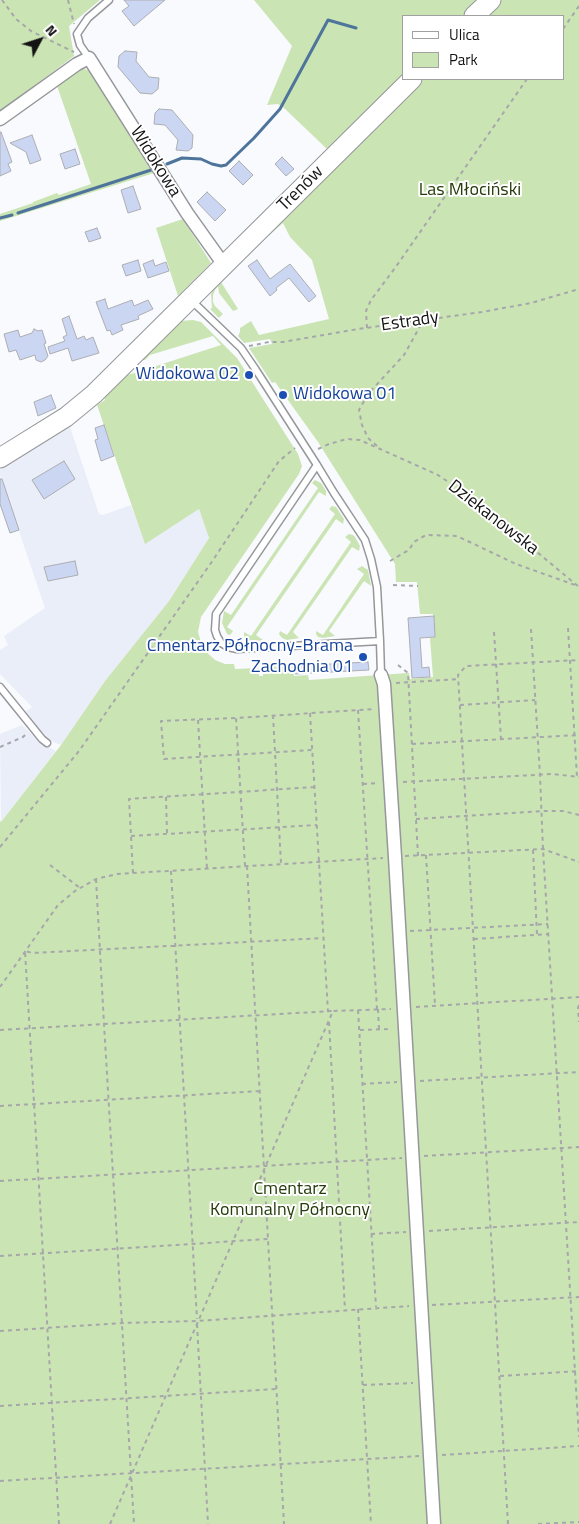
<!DOCTYPE html>
<html>
<head>
<meta charset="utf-8">
<style>
	body { margin:0 }
	#map { position:relative; width:579px; height:1524px; overflow:hidden; background:#f8fafe; font-family:"Titillium Web",sans-serif }
	canvas { display:block }
	.legend { position:absolute; left:402px; top:15px; width:162px; height:65px; box-sizing:border-box; background:#fff; border:1px solid #a1a1a1; margin:0; padding:6px 9px; list-style:none; font-size:15px; color:#131314 }
	.legend li { display:flex; align-items:center; gap:10px; height:25px }
	.legend b { width:25px; border:1px solid #a1a1a1 }
	.north { position:absolute; left:15px; top:15px; width:50px; height:50px; -webkit-text-stroke:4px #fff; paint-order:stroke; rotate:50deg; font-size:14px; font-weight:700; line-height:20px; text-align:center; color:#131314 }
	.north::after { content:''; display:block; margin:auto; width:18px; height:22px; background:#131314; clip-path:polygon(50% 0,100% 100%,50% 72%,0 100%) }
</style>
</head>
<body>
<div id="map">
<canvas width="579" height="1524"></canvas>
<ul class="legend">
<li><b style="height:6px;background:#fff"></b>Ulica</li>
<li><b style="height:14px;background:#cbe4b4"></b>Park</li>
</ul>
<div class="north">N</div>
</div>
<script>
const ctx = document.querySelector('canvas').getContext('2d');
ctx.lineJoin = 'round';
function fill(path, color) { ctx.fillStyle = color; ctx.fill(path, 'evenodd'); }
const shape = rows => new Path2D(rows.map(r => 'M' + r).join(''));
function strokePath(path, color, width, dash) { ctx.strokeStyle = color; ctx.lineWidth = width; ctx.lineCap = dash ? 'butt' : 'round'; ctx.setLineDash(dash || []); ctx.stroke(path); }
function drawText(font, color, halo, rows, align = 'center') {
  ctx.font = font + ' "Titillium Web",sans-serif'; ctx.lineWidth = 4; ctx.setLineDash([]); ctx.textBaseline = 'middle'; ctx.strokeStyle = halo; ctx.fillStyle = color; for (const [text, x, y, turn = 0] of rows) {
    ctx.save(); ctx.translate(x, y); ctx.rotate((+turn || 0) * Math.PI / 180); ctx.textAlign = isNaN(turn) ? turn : align; if (halo) ctx.strokeText(text, 0, 0); ctx.fillText(text, 0, 0); ctx.restore();
  }
}
const built = shape([
	[70,427,99,514,103,515,131,505,145,543,199,509,209,538,169,601,105,681,61,745,51,741,34,725,25,712,32,707,0,674,0,650,8,645,4,636,45,608,0,475,0,470],
	[22,725,41,743,56,751,1,822,0,734]
]);
const green = shape([
	[0,0,100,0,69,26,74,56,0,111],
	[254,0,483,0,467,16,403,16,403,79,325,154,323,153,327,149,284,108,278,104,267,105,292,46],
	[499,0,579,0,579,1524,0,1524,0,820,1,822,61,745,105,681,169,601,209,538,199,509,145,544,97,405,105,400,103,394,123,376,142,371,146,377,151,374,150,368,221,345,213,336,150,355,145,360,142,360,181,321,193,320,201,322,237,358,298,454,302,466,299,474,201,617,198,632,203,649,215,660,225,664,234,664,235,669,258,668,259,676,263,676,263,668,293,665,294,676,308,675,309,680,408,673,409,673,410,679,433,677,430,638,434,637,433,614,420,614,417,582,396,582,395,564,318,442,275,382,272,383,249,348,272,344,270,339,244,343,238,336,240,332,240,328,251,321,259,335,329,319,312,260,290,237,283,223,266,238,265,236,419,79,563,79,563,16,482,16],
	[76,69,84,69,89,70,154,173,0,221,0,214,33,203,33,202,57,193,59,195,91,184,56,83],
	[183,219,211,263,178,296,156,228],
	[258,241,261,242,221,282,238,309,233,311,219,293,218,286,215,290,213,295,213,302,215,306,223,314,219,318,210,309,212,308,211,294,213,290],
	[315,480,321,483,326,491,326,496,319,492,227,627,233,631,230,635,227,634,222,623,224,611,231,615,318,488,312,483],
	[332,506,336,507,344,519,343,524,336,519,256,635,263,640,248,642,244,637,244,632,251,636,335,514,329,509],
	[349,534,353,535,355,537,360,546,359,551,352,547,293,632,299,638,287,640,282,638,279,634,280,631,287,635,351,542,345,537],
	[362,566,368,570,371,586,364,581,329,631,335,636,323,638,318,637,316,634,316,631,323,635,364,574,357,569]
]);
const stream = shape([
	[167,164,182,158,201,159,212,164,221,166,226,165,254,138,280,109,328,20,356,28],
	[18,213,151,170],
	[0,218,12,215]
]);
const building = shape([
	[124,0,165,0,134,26,122,11,129,6,124,0],
	[125,51,137,52,136,61,149,77,159,78,158,89,152,94,140,93,118,67,119,56,125,51],
	[159,109,172,110,193,135,192,148,188,151,176,150,178,140,165,125,154,124,155,113,159,109],
	[0,132,1,132,12,162,8,164,11,171,0,176,0,132],
	[32,135,41,160,30,164,26,152,10,143,32,135],
	[75,149,80,164,65,169,60,154,75,149],
	[282,157,294,169,286,176,275,164,282,157],
	[239,161,253,175,243,185,229,171,239,161],
	[133,186,141,209,128,213,121,190,133,186],
	[207,192,226,210,215,221,197,202,207,192],
	[97,228,101,238,89,242,85,232,97,228],
	[138,260,141,271,126,276,122,265,138,260],
	[153,260,155,266,166,262,169,271,148,278,143,264,153,260],
	[257,260,270,279,290,264,316,296,309,302,289,278,276,288,277,290,270,296,248,266,257,260],
	[105,299,108,309,132,300,134,306,148,300,153,309,138,316,139,319,121,325,123,330,112,335,110,330,107,331,96,302,105,299],
	[69,316,77,339,84,336,86,340,93,337,99,353,72,361,68,348,50,354,48,347,65,341,63,337,67,335,62,319,69,316],
	[34,329,38,331,42,330,46,343,44,344,48,356,45,360,41,362,36,360,35,355,20,360,16,350,9,352,4,334,18,330,20,337,32,333,34,329],
	[51,395,56,408,38,416,34,402,51,395],
	[104,425,114,456,101,461,95,440,98,439,95,428,104,425],
	[64,461,75,479,44,499,32,480,64,461],
	[0,479,2,479,19,530,10,533,0,504,0,479],
	[75,561,78,575,48,581,44,567,75,561],
	[434,616,435,637,420,638,422,668,429,667,430,677,412,678,408,618,434,616],
	[368,662,369,670,295,674,294,666,368,662]
]);
const path = shape([
	[2,0,16,19,31,31,74,52],
	[68,0,74,24],
	[563,29,579,6],
	[367,328,366,311,371,300,395,268,527,79],
	[249,346,269,342,283,342,358,329,482,312,531,303,579,289],
	[377,446,368,438,362,425,359,410,368,394,404,355,423,321],
	[318,449,329,444,347,439,360,440,438,475,472,498,579,587],
	[390,561,409,550,414,542,426,535,457,536,516,564,575,585],
	[393,585,418,586],
	[568,628,577,777],
	[531,629,540,775,543,849,579,1437],
	[494,632,501,739],
	[398,665,408,673,418,856],
	[396,683,459,679],
	[460,705,535,700],
	[358,710,377,1009],
	[310,713,328,1012],
	[273,715,281,864],
	[235,718,161,721,164,759,312,750],
	[198,720,207,869],
	[412,744,579,735],
	[0,747,23,737,26,734],
	[403,782,553,774,579,777],
	[363,784,378,783],
	[166,797,167,833],
	[416,819,542,811,563,811,579,815],
	[131,836,317,825],
	[0,847,79,751,211,563,279,461,295,448],
	[533,850,537,935],
	[426,855,435,1005],
	[405,856,543,849,579,862],
	[50,865,80,888],
	[245,866,236,718,375,709],
	[247,866,284,1524],
	[171,871,197,1319],
	[133,873,129,799,315,787],
	[96,879,104,1024,134,1524],
	[410,931,548,924],
	[474,939,548,934],
	[0,987,58,905,75,891,96,879,117,874,383,858],
	[579,1005,578,1008,579,1022],
	[416,1007,579,997],
	[378,1009,379,1029],
	[358,1010,376,1307],
	[329,1022,345,1310],
	[0,1030,332,1011],
	[360,1030,392,1029],
	[420,1081,579,1072],
	[362,1084,397,1082],
	[0,1106,260,1091],
	[424,1156,579,1147],
	[0,1181,402,1158],
	[429,1231,579,1222],
	[371,1234,406,1232],
	[0,1256,269,1239],
	[432,1305,579,1297],
	[358,1309,371,1524],
	[197,1324,208,1524],
	[0,1331,122,1323,197,1321,409,1306],
	[500,1376,579,1371],
	[363,1385,413,1383],
	[0,1406,277,1389],
	[442,1455,579,1446],
	[0,1481,419,1456],
	[59,1524,25,951,32,953,324,938],
	[110,1524,333,1011,391,1009],
	[508,1524,458,675,466,666,579,660],
	[538,1524,579,1522]
]);
const lane = shape([
	[89,58,80,45,77,34,88,18,109,0],
	[191,300,241,348,256,370,317,465,334,493,365,540,371,559,377,587,380,641,237,649,228,647,221,643,217,636,215,630,216,614,317,465],
	[380,641,381,675],
	[0,687,42,739,47,743]
]);
const street = shape([
	[0,119,77,64,89,58,187,213,224,265],
	[381,675,384,684,395,857,434,1524]
]);
const secondary = shape([
	[474,16,491,0],
	[0,458,66,417,94,394,412,79]
]);
const markers = [
	[249,375,5,"#1a4fb4"],
	[283,395,5,"#1a4fb4"],
	[363,657,5,"#1a4fb4"]
];
const streetNames = [
	["Widokowa",155,162,58],
	["Trenów",301,189,-45],
	["Estrady",410,322,-8],
	["Dziekanowska",493,518,38]
];
const parkNames = [
	["Las Młociński",470,191],
	["Cmentarz",290,1190],
	["Komunalny Północny",290,1211]
];
const transitNames = [
	["Widokowa 02",239,375],
	["Widokowa 01",293,395,"left"],
	["Cmentarz Północny-Brama",353,647],
	["Zachodnia 01",353,668]
];
fill(built, '#eaeef8');
fill(green, '#cbe4b4');
strokePath(stream, '#4e749c', 3);
fill(building, '#cbd6f2');
strokePath(building, '#adaeb2', 1);
strokePath(lane, '#96979b', 9);
strokePath(street, '#96979b', 15);
strokePath(secondary, '#96979b', 21);
strokePath(path, '#a6a7aa', 2, [4, 4]);
strokePath(lane, '#fff', 6);
strokePath(street, '#fff', 12);
strokePath(secondary, '#fff', 19);
for (const [x, y, r, color] of markers) { const dot = new Path2D(); dot.arc(x, y, r, 0, 2 * Math.PI); ctx.fillStyle = color; ctx.fill(dot); strokePath(dot, '#fff', 2); }
drawText('18px', '#131314', '#fff', streetNames);
drawText('18px', '#263c0a', '#fff', parkNames);
drawText('18px', '#164399', '#fff', transitNames, 'right');
</script>
</body>
</html>
